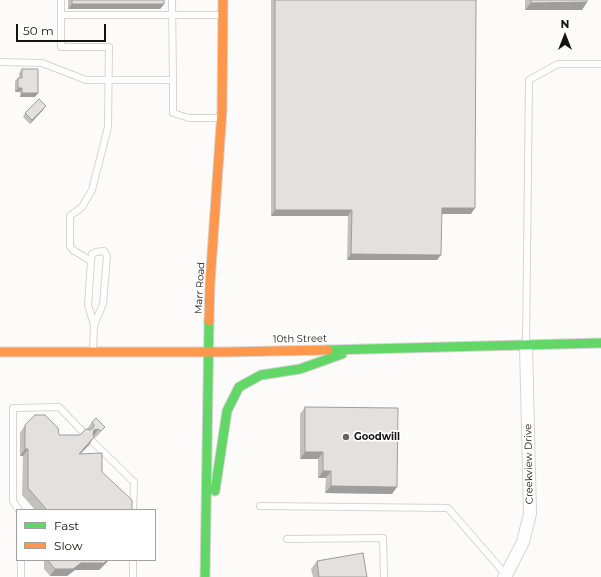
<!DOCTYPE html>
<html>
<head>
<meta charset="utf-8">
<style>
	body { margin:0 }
	#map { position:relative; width:601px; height:577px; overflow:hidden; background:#fdfbf9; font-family:Montserrat,sans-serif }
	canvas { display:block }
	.legend { position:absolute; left:16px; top:509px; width:140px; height:52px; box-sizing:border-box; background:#fff; border:1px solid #a2a1a0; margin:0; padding:5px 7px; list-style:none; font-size:12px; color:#161311 }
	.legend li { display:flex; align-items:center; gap:8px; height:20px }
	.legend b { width:20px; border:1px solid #a2a1a0 }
	.north { position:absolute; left:545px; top:16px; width:40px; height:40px; -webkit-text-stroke:3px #fff; paint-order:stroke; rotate:0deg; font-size:11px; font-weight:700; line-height:16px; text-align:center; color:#161311 }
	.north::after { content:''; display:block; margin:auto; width:14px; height:18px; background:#161311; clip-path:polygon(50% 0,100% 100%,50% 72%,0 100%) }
	.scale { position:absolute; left:16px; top:24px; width:90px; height:18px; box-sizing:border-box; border:2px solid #161311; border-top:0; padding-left:5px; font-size:12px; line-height:14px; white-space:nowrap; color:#161311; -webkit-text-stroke:3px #fff; paint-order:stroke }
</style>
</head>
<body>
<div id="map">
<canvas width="601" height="577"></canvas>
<ul class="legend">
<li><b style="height:5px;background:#63d668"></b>Fast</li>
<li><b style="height:5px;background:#ff974d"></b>Slow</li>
</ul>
<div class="north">N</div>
<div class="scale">50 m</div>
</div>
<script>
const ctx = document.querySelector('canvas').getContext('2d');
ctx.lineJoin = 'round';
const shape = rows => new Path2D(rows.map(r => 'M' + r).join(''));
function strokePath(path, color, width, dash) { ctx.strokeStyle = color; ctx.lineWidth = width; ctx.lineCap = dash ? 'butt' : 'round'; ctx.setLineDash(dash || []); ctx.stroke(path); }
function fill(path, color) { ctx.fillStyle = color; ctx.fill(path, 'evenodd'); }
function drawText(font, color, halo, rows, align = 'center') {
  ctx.font = font + ' Montserrat,sans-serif'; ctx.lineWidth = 3.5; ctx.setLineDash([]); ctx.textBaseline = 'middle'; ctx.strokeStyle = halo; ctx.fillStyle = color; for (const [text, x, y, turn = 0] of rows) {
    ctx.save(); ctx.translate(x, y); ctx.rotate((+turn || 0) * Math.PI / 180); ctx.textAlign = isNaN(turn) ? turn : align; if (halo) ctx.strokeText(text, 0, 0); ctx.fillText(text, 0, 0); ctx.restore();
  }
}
const lane = shape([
	[61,0,61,47,109,47,108,127,92,190,82,207,70,216,70,246,73,250,91,261],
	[172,0,173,80],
	[61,15,222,15],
	[0,62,42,63,86,80,173,80,173,113,189,118,221,118],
	[526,344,529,80,558,64,601,64],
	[93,351,94,325,88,305,91,261,92,254,96,252,104,251,107,256,103,304,94,325],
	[92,441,134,482,133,510],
	[260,506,448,508,507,576],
	[19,510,13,501,13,408,59,407,84,433],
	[287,539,383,538,384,577],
	[21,577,21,560],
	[133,577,133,560]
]);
const street = shape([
	[504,577,506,575,523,542,530,514,526,345]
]);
const fast = shape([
	[328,350,601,343],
	[215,491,227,411,239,387,261,375,300,369,342,354],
	[205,577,209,321]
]);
const slow = shape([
	[209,321,210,283,222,111,223,0],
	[0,352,226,352,328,350]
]);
const wall = shape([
	[68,0,164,0,164,4,160,9,68,9],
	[271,0,476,0,471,214,442,214,437,260,347,260,348,216,271,216],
	[525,0,587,0,587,2,582,10,525,10],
	[22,69,38,93,35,97,20,97,20,92,15,92,15,81,18,78,19,78,19,73],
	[43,110,30,124,23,117,25,113],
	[305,407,392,494,325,493,326,478,318,478,318,459,300,459,300,414],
	[92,422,105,427,99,434,95,438,94,437,89,445,81,454,102,472,132,510,35,510,22,495,23,456,20,456,20,433,25,425,59,435,80,435,87,429],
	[44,560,109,560,99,570,75,570,67,576,50,576,44,569],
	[317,561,367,577,313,577,311,569]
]);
const shadedWall = shape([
	[587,2,582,10,525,10,531,3],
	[72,4,164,4,160,9,68,9],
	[18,88,22,88,20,92,15,92],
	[22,93,38,93,35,97,20,97],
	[46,106,43,110,30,124,32,120],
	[442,208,475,208,471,214,438,214],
	[275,210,352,210,348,216,271,216],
	[351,254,441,255,437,260,347,260],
	[98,429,93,437,89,438,94,430],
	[94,437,89,445,73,461,79,454],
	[25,449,28,449,23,456,20,456],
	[305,452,323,452,318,459,300,459],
	[323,471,331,471,326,478,318,478],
	[331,486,397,487,392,494,325,493],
	[107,560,109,560,99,570,75,570,67,576,50,576,55,569,81,563]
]);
const building = shape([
	[72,0,164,0,164,4,72,4,72,0],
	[275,0,476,0,475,208,442,208,441,255,351,254,352,210,275,210,275,0],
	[531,0,587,0,587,2,531,3,531,0],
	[22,69,38,69,38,93,22,93,22,88,18,88,18,78,22,78,22,69],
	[39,99,46,106,32,120,25,113,39,99],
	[305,407,398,408,397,487,331,486,331,471,323,471,323,452,305,452,305,407],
	[35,415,45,415,58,428,59,435,80,435,86,429,90,430,93,428,94,425,92,422,96,418,105,427,101,431,98,429,94,430,93,434,94,437,79,454,102,453,102,472,132,500,132,510,47,510,28,488,28,449,25,449,25,425,35,415],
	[363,553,367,577,319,577,317,561,363,553],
	[49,560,107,560,104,563,81,563,73,569,55,569,49,562,49,560]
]);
const markers = [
	[346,437,4,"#676462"]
];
const streetNames = [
	["Marr Road",200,288,-87],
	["10th Street",300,339,-1],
	["Creekview Drive",529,464,-91]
];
const poiNames = [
	["Goodwill",354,437]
];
strokePath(lane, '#d7d5d3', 8);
strokePath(street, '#d7d5d3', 14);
strokePath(fast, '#d7d5d3', 11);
strokePath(slow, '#d7d5d3', 11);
strokePath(lane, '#fffefe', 6);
strokePath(street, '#fffefe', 12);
strokePath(fast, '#63d668', 9);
strokePath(slow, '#ff974d', 9);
fill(wall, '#c3c1bf');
fill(shadedWall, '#9f9d9b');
fill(building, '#e3e0de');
strokePath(building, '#9f9d9b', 1);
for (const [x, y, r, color] of markers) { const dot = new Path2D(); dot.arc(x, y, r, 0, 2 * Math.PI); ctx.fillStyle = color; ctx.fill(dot); strokePath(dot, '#fff', 1.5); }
drawText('10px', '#161311', '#fff', streetNames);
drawText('bold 10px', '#161311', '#fff', poiNames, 'left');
</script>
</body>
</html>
